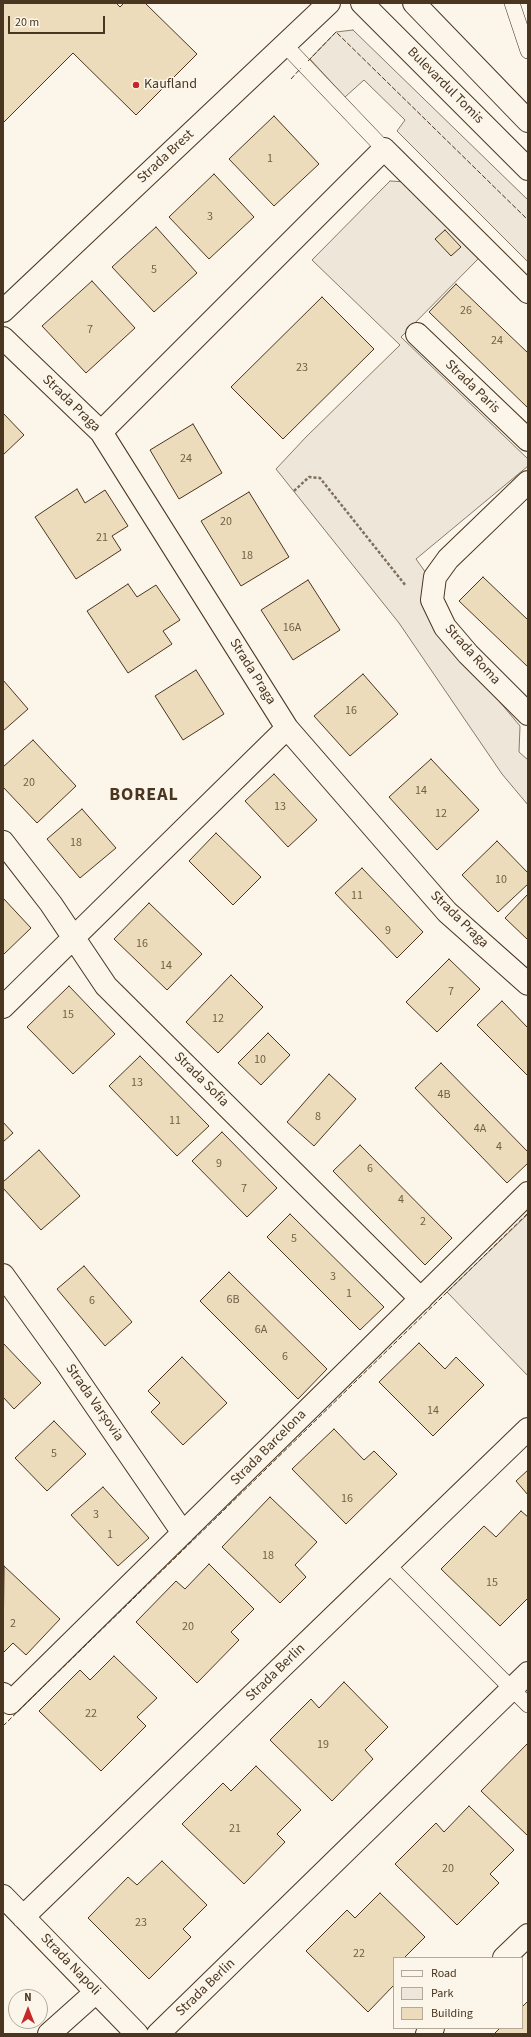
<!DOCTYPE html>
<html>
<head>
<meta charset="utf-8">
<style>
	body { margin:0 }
	#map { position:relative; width:531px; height:2037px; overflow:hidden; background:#fbf6e9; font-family:"Source Sans 3",sans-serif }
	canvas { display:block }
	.frame { position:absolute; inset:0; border:4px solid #4a3520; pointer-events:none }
	.legend { position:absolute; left:393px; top:1957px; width:130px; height:72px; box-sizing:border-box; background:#fbf6e9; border:1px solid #b4a999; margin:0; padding:5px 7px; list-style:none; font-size:12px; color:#4a3520 }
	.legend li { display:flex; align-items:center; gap:8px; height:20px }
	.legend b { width:20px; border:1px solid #b4a999 }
	.north { position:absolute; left:8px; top:1989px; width:40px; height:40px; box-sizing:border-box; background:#fbf6e9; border:1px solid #b4a999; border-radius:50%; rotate:0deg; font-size:11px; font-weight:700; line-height:16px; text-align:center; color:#4a3520 }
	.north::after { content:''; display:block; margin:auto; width:14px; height:18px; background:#c62828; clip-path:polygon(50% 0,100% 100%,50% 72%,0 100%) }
	.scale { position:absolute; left:8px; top:16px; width:97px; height:18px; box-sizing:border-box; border:2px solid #4a3520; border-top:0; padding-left:5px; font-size:12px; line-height:14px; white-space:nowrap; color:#4a3520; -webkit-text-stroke:3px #fbf6e9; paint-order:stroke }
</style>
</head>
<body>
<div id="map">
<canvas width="531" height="2037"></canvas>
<div class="frame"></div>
<ul class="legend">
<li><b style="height:5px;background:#fbf6e9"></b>Road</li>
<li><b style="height:11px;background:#ede6d9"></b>Park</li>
<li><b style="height:11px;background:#ecdcbc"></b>Building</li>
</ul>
<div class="north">N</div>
<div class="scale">20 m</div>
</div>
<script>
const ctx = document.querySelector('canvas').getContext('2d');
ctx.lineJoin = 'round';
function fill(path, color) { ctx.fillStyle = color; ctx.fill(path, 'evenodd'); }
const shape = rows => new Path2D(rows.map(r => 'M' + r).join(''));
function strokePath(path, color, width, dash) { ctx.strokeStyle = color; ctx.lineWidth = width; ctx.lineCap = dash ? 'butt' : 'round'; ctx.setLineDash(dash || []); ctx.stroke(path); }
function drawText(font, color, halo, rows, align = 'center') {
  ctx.font = font + ' "Source Sans 3",sans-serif'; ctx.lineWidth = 3; ctx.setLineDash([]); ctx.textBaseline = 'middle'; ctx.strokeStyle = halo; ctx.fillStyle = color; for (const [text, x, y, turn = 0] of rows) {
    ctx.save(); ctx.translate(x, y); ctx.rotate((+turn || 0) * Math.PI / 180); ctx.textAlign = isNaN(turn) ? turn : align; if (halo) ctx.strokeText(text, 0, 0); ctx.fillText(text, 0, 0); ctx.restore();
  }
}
const green = shape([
	[353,30,528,200,528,262,397,131,405,120,364,80,345,97,310,59,336,32,353,30],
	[390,181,408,182,480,257,401,337,528,459,528,466,416,559,426,573,431,620,520,726,519,752,528,760,528,805,502,774,399,623,276,469,306,437,400,345,312,260,390,181],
	[528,1214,528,1376,447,1292,528,1214]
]);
const building = shape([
	[3,3,116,3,120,7,124,3,145,3,197,54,136,115,73,53,3,123,3,3],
	[274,116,319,164,274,206,229,159,274,116],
	[214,174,254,217,209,259,169,217,214,174],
	[156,227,197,273,154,312,112,267,156,227],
	[445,230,461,247,451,256,435,239,445,230],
	[92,281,135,328,86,373,42,326,92,281],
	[456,284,528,353,528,408,429,312,456,284],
	[322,297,374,349,283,439,231,387,322,297],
	[3,413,24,435,3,455,3,413],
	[193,424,222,473,179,499,150,450,193,424],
	[77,489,85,503,105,490,128,526,112,536,121,550,76,579,35,517,77,489],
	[249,492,289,557,241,586,201,521,249,492],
	[483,577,528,620,528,667,459,601,483,577],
	[308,580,340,630,293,660,261,610,308,580],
	[128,584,137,597,156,585,180,620,163,631,172,644,128,673,87,611,128,584],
	[196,670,224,714,183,740,155,696,196,670],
	[363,674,398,714,350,756,314,716,363,674],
	[3,680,28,709,3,731,3,680],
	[33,740,76,786,37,823,3,787,3,767,33,740],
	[431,759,479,810,437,850,389,797,431,759],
	[274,774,317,820,288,847,245,801,274,774],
	[82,809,116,848,80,878,47,839,82,809],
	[216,833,261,877,233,905,189,861,216,833],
	[497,841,528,873,528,884,498,912,462,875,497,841],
	[362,868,423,932,397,958,335,893,362,868],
	[528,894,528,940,505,918,528,894],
	[3,898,31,928,3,955,3,898],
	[149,903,202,954,167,990,114,939,149,903],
	[449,959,480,989,437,1032,406,1002,449,959],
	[231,975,263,1007,218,1053,186,1022,231,975],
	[69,986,115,1034,73,1074,27,1027,69,986],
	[502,1001,528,1028,528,1076,477,1025,502,1001],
	[268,1033,290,1055,261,1085,238,1063,268,1033],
	[140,1056,209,1126,177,1156,109,1086,140,1056],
	[441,1063,528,1152,528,1163,507,1183,415,1088,441,1063],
	[329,1074,356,1099,314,1146,287,1122,329,1074],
	[3,1122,13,1133,3,1142,3,1122],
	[222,1132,277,1188,247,1217,192,1161,222,1132],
	[360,1145,452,1238,425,1265,333,1171,360,1145],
	[39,1150,80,1196,41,1230,3,1188,3,1182,39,1150],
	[290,1214,384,1307,360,1330,267,1237,290,1214],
	[84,1266,132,1322,105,1346,57,1289,84,1266],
	[229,1272,327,1369,298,1399,200,1301,229,1272],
	[3,1343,41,1383,14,1409,3,1397,3,1343],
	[419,1343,445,1369,456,1357,484,1385,433,1436,379,1382,419,1343],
	[182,1357,227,1403,183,1445,151,1412,160,1403,148,1391,182,1357],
	[54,1421,86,1454,47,1491,15,1458,54,1421],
	[334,1429,364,1460,374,1451,397,1474,346,1524,292,1469,334,1429],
	[528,1470,528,1495,516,1481,528,1470],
	[103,1487,149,1538,118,1566,71,1515,103,1487],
	[270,1497,317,1542,295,1565,306,1577,280,1603,222,1547,270,1497],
	[521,1511,528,1517,528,1598,500,1626,441,1569,484,1526,496,1537,521,1511],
	[209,1564,254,1609,231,1632,239,1640,197,1683,136,1622,176,1581,185,1589,209,1564],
	[4,1566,60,1619,26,1655,13,1643,3,1653,4,1566],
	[114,1656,157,1698,137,1717,146,1726,101,1771,39,1711,80,1670,90,1680,114,1656],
	[344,1682,388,1727,365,1750,373,1759,332,1801,270,1740,311,1699,319,1708,344,1682],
	[528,1743,528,1836,481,1791,528,1743],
	[256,1766,301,1810,277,1834,285,1842,244,1884,182,1824,223,1783,231,1791,256,1766],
	[469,1806,514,1850,490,1874,499,1883,457,1925,395,1864,436,1823,444,1832,469,1806],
	[162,1861,207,1905,183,1929,191,1937,149,1979,88,1918,128,1877,137,1885,162,1861],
	[380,1893,425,1937,404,1958,394,1958,394,1985,368,2012,306,1951,347,1910,355,1918,380,1893],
	[528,2001,528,2034,494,2034,500,2028,522,2028,522,2007,528,2001]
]);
const path = shape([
	[294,491,309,477,320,478,406,586]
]);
const lane = shape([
	[512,3,528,51],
	[285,45,384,149],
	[388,1565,528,1705]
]);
const street = shape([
	[3,311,329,3],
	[417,334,528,440],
	[3,338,101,432,287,728,447,912,528,984],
	[101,432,384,149,528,292],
	[528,482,448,559,435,577,432,600,445,627,468,654,528,714],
	[3,842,51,904,106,986,421,1299],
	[3,1007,287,728],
	[3,1275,65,1361,183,1533],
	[3,1694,10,1703,528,1193],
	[3,1896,137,2034],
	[23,1917,528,1429],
	[504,1958,528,1935],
	[49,2034,96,1992],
	[158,2034,528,1673],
	[427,2034,433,2028]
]);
const primary = shape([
	[362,3,528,169],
	[414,3,528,121]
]);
const fence = shape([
	[308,61,336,32,528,220],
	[291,79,301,68],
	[3,1726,528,1213]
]);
const markers = [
	[136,85,4,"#c62828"]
];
const numberNames = [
	["1",270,159],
	["3",210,217],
	["5",154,270],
	["26",466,311],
	["7",90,330],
	["24",497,341],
	["23",302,368],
	["24",186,459],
	["20",226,522],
	["21",102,538],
	["18",247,556],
	["16A",292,628],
	["16",351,711],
	["20",29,783],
	["14",421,791],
	["13",280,807],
	["12",441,814],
	["18",76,843],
	["10",501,880],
	["11",357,896],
	["9",388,931],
	["16",142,944],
	["14",166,966],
	["7",451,992],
	["15",68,1015],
	["12",218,1019],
	["10",260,1060],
	["13",137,1083],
	["4B",444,1095],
	["8",318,1117],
	["11",175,1121],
	["4A",480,1129],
	["4",499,1147],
	["9",219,1164],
	["6",370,1169],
	["7",244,1189],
	["4",401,1200],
	["2",423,1222],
	["5",294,1239],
	["3",333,1277],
	["1",349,1294],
	["6B",233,1300],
	["6",92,1301],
	["6A",261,1330],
	["6",285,1357],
	["14",433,1411],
	["5",54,1454],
	["16",347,1499],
	["3",96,1515],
	["1",110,1535],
	["18",268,1556],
	["15",492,1583],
	["2",13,1624],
	["20",188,1627],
	["22",91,1714],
	["19",323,1745],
	["21",235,1829],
	["20",448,1869],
	["23",141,1923],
	["22",359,1954]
];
const poiNames = [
	["Kaufland",144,85]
];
const streetNames = [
	["Bulevardul Tomis",445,86,45],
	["Strada Brest",166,157,-43],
	["Strada Paris",472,387,44],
	["Strada Praga",71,404,44],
	["Strada Roma",472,655,48],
	["Strada Praga",252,672,58],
	["Strada Praga",459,920,44],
	["Strada Sofia",201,1080,45],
	["Strada Varșovia",94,1403,55],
	["Strada Barcelona",269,1448,-45],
	["Strada Berlin",276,1673,-44],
	["Strada Napoli",70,1965,46],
	["Strada Berlin",206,1988,-44]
];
const districtNames = [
	["BOREAL",144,796]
];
fill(green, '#ede6d9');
strokePath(green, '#887966', 1);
fill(building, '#ecdcbc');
strokePath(building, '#4a3520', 1);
strokePath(lane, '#4a3520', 16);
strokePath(street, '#4a3520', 24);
strokePath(primary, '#4a3520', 24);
strokePath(path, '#7f6f5c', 2.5, [3, 2]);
strokePath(lane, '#fbf6e9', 15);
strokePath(street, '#fbf6e9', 22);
strokePath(primary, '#fbf6e9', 22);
strokePath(fence, '#4a3520', 1, [5, 2]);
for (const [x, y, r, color] of markers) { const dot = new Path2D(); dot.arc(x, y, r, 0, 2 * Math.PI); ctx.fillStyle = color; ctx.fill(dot); strokePath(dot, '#fbf6e9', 1.5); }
drawText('12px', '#725f47', null, numberNames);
drawText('14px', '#4a3520', '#fbf6e9', poiNames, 'left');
drawText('14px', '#4a3520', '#fbf6e9', streetNames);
ctx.letterSpacing = '1px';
drawText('bold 18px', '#4a3520', '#fbf6e9', districtNames);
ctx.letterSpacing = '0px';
</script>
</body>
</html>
